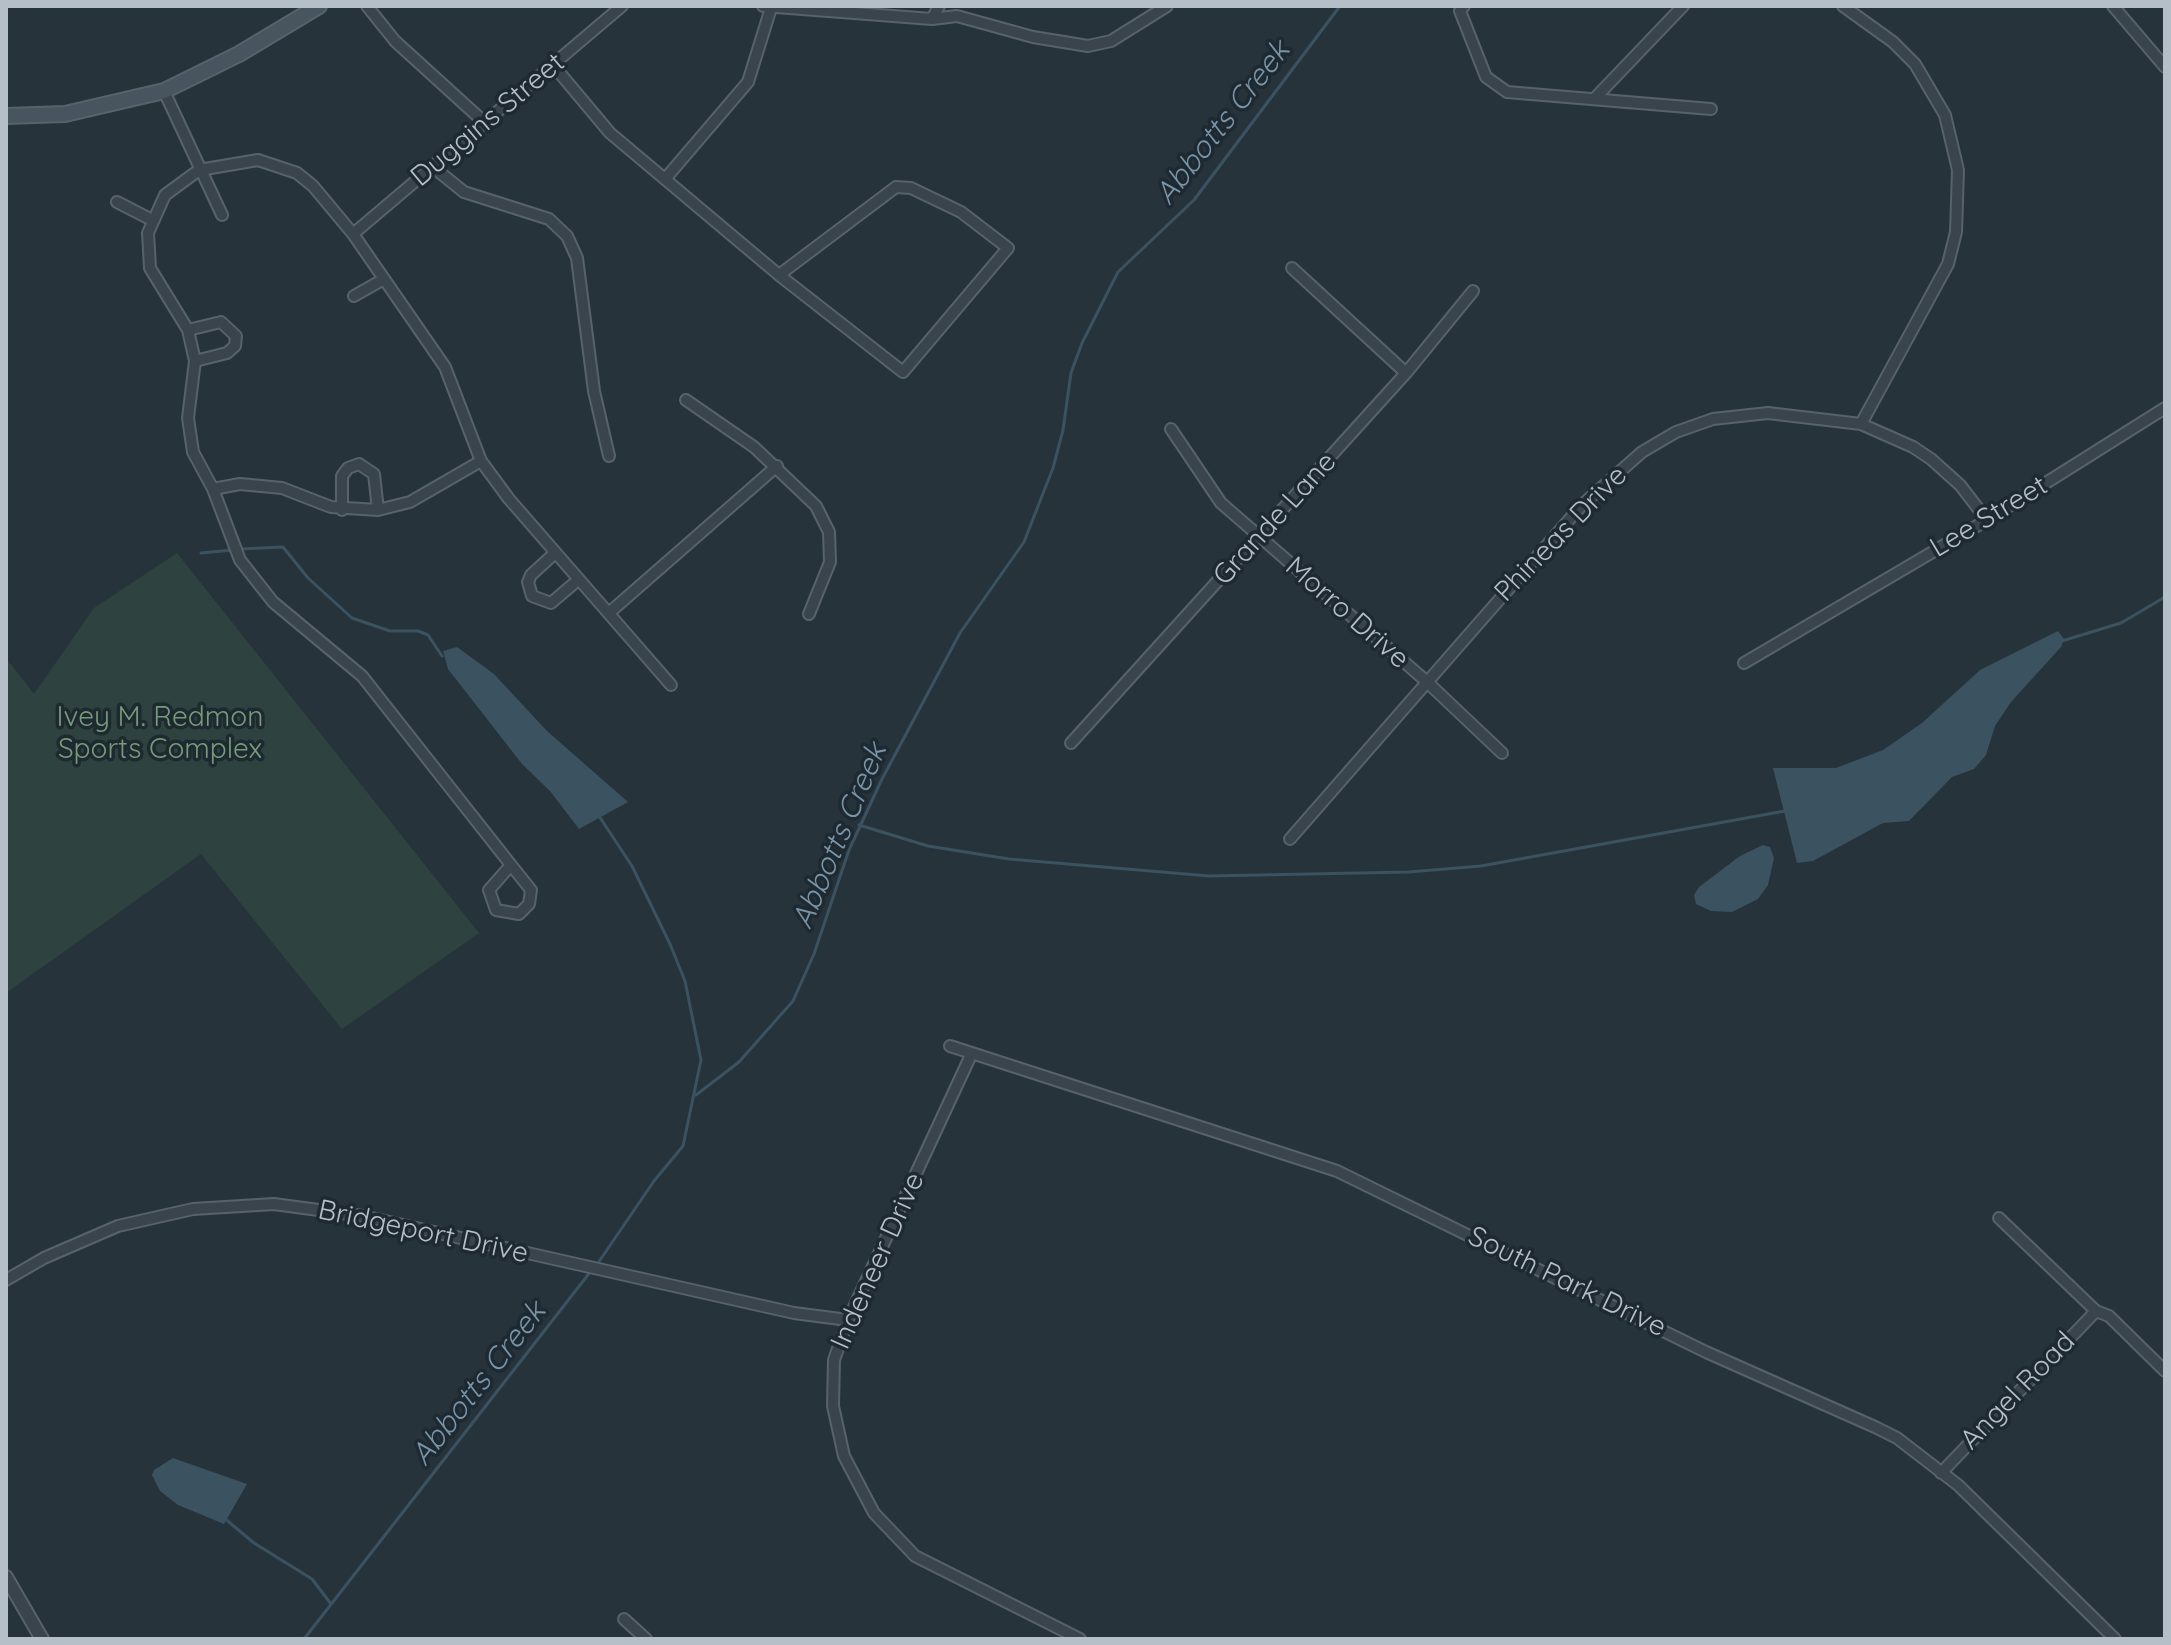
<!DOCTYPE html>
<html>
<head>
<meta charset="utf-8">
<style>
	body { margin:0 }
	#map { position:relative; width:2171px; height:1645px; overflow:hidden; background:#26333b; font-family:Quicksand,sans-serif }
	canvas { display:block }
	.frame { position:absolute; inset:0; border:8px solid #b5bfc7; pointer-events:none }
</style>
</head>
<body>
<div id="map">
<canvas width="2171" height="1645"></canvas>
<div class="frame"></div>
</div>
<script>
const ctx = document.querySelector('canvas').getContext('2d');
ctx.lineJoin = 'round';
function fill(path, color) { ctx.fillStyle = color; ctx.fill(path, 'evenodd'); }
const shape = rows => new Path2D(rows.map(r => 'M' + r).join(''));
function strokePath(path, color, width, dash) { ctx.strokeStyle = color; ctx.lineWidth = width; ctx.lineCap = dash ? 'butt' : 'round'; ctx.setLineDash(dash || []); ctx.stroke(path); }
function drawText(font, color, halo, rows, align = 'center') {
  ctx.font = font + ' Quicksand,sans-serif'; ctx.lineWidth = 7; ctx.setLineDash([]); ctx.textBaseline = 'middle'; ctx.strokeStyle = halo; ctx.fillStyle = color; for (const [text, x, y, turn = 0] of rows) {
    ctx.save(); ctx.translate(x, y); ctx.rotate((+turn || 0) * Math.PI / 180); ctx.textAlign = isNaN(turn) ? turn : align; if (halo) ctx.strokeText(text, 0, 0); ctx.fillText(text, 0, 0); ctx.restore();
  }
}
const green = shape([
	[177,553,479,933,342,1029,201,854,6,993,6,658,34,694,94,608]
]);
const water = shape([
	[2058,631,2064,639,2061,647,2011,702,1995,726,1986,755,1974,769,1952,777,1909,821,1883,823,1813,861,1797,863,1773,768,1836,768,1883,750,1922,723,1980,670],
	[457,647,494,674,547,731,628,802,579,829,550,791,522,764,448,669,443,651],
	[1763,845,1770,847,1774,858,1768,885,1758,899,1732,912,1711,911,1696,904,1694,895,1699,887,1740,856],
	[173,1458,247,1484,224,1524,178,1505,160,1491,152,1475,154,1470]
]);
const stream = shape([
	[240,549,283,547,308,578,352,618,390,631,418,631,428,635,442,656],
	[201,553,233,550],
	[2062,641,2121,623,2165,597],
	[859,825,928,846,1009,859,1209,876,1409,872,1481,866,1785,811],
	[696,1095,739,1062,793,1001,814,954,849,850,882,779,960,633,1024,542,1053,468,1063,430,1071,373,1082,343,1118,272,1194,200,1340,6],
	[596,1266,654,1181,683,1146,701,1060,685,981,670,944,632,866,599,816],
	[223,1517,254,1543,312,1579,331,1604],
	[304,1639,591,1271]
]);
const minor = shape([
	[367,6,395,41,484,122],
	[763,6,932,19],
	[939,6,932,19,957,16,1033,37,1088,46,1111,41,1167,6],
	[1464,6,1460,11,1486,77,1507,92,1711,109],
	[1843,6,1893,42,1915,64,1945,115,1958,170,1956,232,1948,264,1861,424],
	[2113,6,2165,67],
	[553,65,610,133,779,275],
	[164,91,222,215],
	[1596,97,1683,6],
	[433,167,464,192,549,219,567,236,577,258,594,391,609,456],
	[665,179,748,82,771,8],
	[896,187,911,188,961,212,1008,248,903,372,779,275,896,187],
	[117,202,152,220],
	[353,234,622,6],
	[1292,268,1406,373],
	[354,296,384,279],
	[188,330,221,322,236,336,235,346,227,353,195,361],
	[686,400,754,447,816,506,829,532,830,562,809,614],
	[1171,429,1221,503,1426,681,1502,753],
	[213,489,240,484,282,488,331,507,378,510,410,502,481,461],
	[342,510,342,476,348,468,359,464,374,474,378,510],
	[555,553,531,575,528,582,532,596,551,603,578,580],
	[610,612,777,466],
	[1744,663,1987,520,2165,408],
	[1071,743,1406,373,1473,291],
	[1290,839,1582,505,1642,452,1676,432,1713,419,1768,413,1861,424,1913,447,1931,459,1960,485,1987,520],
	[511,865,489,890,496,910,519,914,529,904,531,890,511,865,362,676,273,602,240,560,213,489,193,452,188,418,195,361,188,330,150,268,148,233,165,195,199,170,258,160,297,173,313,186,353,234,445,367,481,461,509,499,671,685],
	[950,1046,1337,1171,1706,1352,1875,1427,1897,1438,1958,1485,2115,1639],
	[971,1055,848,1320,834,1360,833,1406,844,1456,874,1513,915,1556,1080,1639],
	[1999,1218,2096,1311],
	[6,1280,44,1258,118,1226,193,1209,274,1204,363,1216,794,1313,848,1320],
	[1941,1473,2096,1311,2109,1316,2165,1371],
	[624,1619,646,1639]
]);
const tertiary = shape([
	[6,1577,42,1639]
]);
const secondary = shape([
	[6,116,65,114,164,91,239,54,319,6]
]);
const streetNames = [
	["Duggins Street",488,120,-40],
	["Lee Street",1989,517,-31],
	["Grande Lane",1275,519,-48],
	["Phineas Drive",1561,534,-46],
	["Morro Drive",1347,613,41],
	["Bridgeport Drive",423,1232,12],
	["Indeneer Drive",878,1261,-66],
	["South Park Drive",1567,1282,26],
	["Angel Road",2018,1391,-46]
];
const parkNames = [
	["Ivey M. Redmon",160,718],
	["Sports Complex",160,750]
];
const waterNames = [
	["Abbotts Creek",1223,123,-52],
	["Abbotts Creek",840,836,-67],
	["Abbotts Creek",479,1384,-52]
];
fill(green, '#2e433f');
fill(water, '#3b5261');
strokePath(stream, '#3b5261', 3);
strokePath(minor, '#57626a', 14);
strokePath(tertiary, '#57626a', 16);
strokePath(secondary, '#57626a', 18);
strokePath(minor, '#39444c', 10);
strokePath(tertiary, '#39444c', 12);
strokePath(secondary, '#48545e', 14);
drawText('28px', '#b5bfc7', '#1e2931', streetNames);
drawText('28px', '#759b77', '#1e2931', parkNames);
drawText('italic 30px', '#7895a8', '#1e2931', waterNames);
</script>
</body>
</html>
